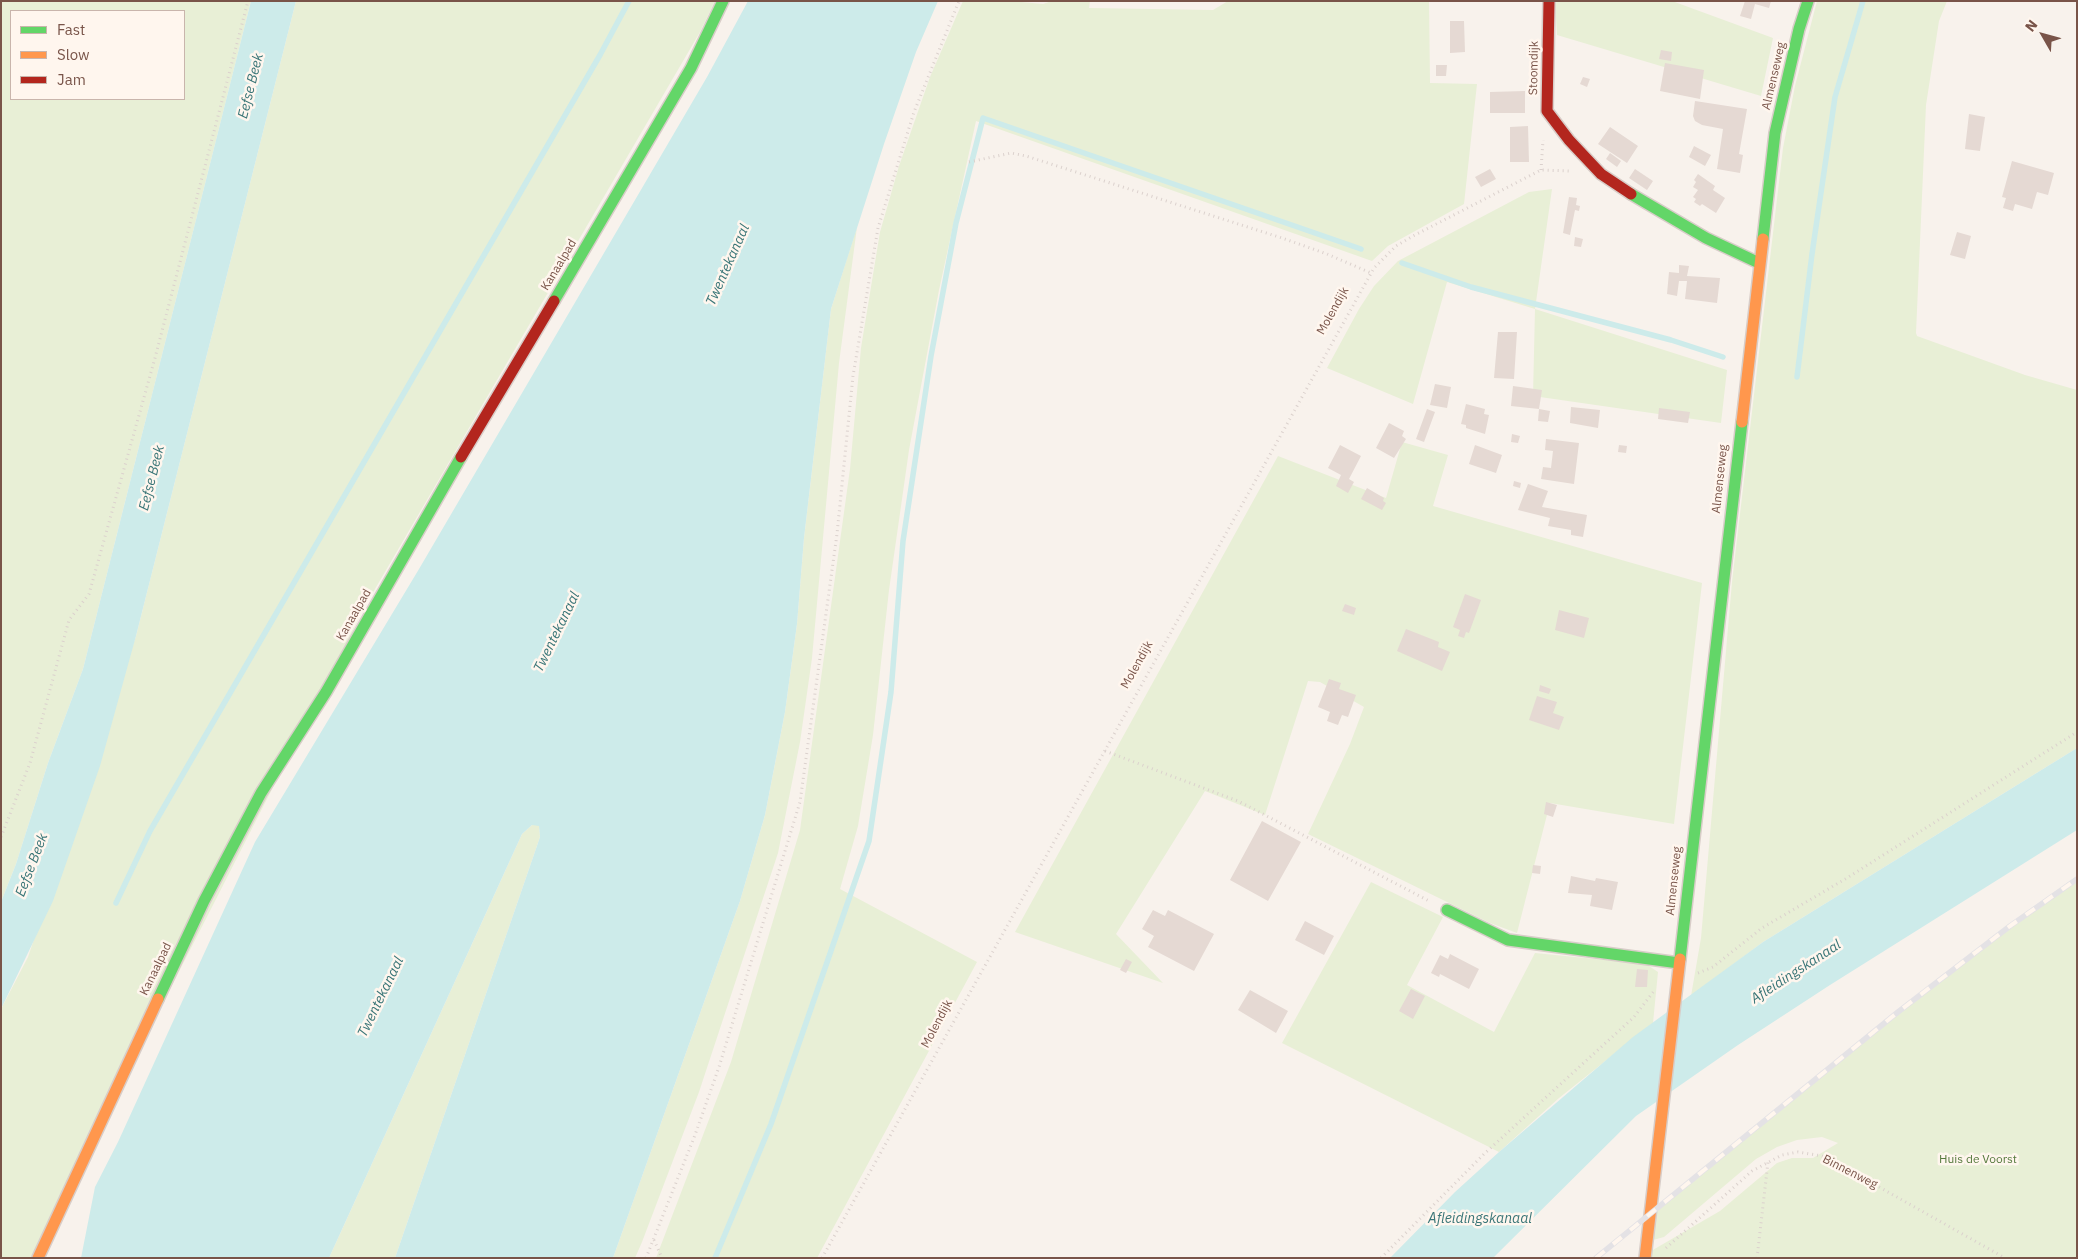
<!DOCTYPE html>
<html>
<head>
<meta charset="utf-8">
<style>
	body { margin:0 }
	#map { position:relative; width:2078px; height:1259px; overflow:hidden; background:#f8f2ec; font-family:"IBM Plex Sans",sans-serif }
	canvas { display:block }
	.frame { position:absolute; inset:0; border:2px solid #795449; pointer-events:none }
	.legend { position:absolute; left:10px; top:10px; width:175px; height:90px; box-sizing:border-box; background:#fff6ee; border:1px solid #c9b5ac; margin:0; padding:6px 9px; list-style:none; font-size:15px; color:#795449 }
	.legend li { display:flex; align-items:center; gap:10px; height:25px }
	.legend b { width:25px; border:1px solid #c9b5ac }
	.north { position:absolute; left:2018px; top:10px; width:50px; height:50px; -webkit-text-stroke:4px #fff6ee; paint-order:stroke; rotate:308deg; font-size:14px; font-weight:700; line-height:20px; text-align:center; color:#795449 }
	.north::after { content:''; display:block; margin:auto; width:18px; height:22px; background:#795449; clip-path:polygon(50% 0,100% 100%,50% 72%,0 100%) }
</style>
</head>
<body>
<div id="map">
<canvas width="2078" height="1259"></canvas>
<div class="frame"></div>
<ul class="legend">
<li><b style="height:6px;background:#63d668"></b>Fast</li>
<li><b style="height:6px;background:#ff974d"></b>Slow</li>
<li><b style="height:6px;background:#b3261e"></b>Jam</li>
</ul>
<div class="north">N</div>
</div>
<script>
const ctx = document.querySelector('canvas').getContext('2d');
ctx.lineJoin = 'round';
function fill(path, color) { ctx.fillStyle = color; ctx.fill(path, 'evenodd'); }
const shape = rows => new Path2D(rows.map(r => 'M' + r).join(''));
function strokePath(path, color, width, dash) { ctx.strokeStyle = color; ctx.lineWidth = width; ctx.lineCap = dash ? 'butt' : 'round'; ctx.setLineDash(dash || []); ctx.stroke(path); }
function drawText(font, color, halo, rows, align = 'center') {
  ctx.font = font + ' "IBM Plex Sans",sans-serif'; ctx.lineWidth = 5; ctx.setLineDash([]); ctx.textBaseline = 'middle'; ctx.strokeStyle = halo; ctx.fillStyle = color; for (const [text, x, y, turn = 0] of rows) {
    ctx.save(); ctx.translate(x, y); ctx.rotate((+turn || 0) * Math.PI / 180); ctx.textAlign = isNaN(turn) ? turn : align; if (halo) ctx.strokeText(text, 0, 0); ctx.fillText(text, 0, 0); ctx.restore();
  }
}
const green = shape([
	[1,1,251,1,83,669,48,763,16,864,1,902],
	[11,11,184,11,184,99,11,99],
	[296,1,715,1,700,32,368,601,33,1258,1,1258,1,1009,28,957,136,636],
	[963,1,1011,1,1043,4,1052,1,1090,1,1089,8,1213,10,1228,1,1429,1,1430,83,1477,84,1464,204,1388,246,1372,261,976,121,939,290,909,450,889,590,873,735,858,826,840,889,977,962,817,1258,656,1258,731,1062,800,830,850,469,861,348,880,232,899,166,930,77],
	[1555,1,1672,1,1773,38,1761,96,1557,35],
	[1817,1,1947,1,1939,21,1926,105,1916,333,1917,336,2025,375,2077,390,2077,748,1763,942,1691,996,1701,938,1732,582,1783,148,1795,86],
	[1552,189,1535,309,1727,370,1721,423,1533,396,1535,309,1447,282,1413,404,1327,368,1359,309,1374,286,1398,261,1529,192],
	[857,227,839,363,812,658,800,742,778,853,699,1092,642,1242,635,1258,613,1258,740,901,765,815,785,712,797,624,804,538,831,309],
	[1402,442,1448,455,1433,506,1702,583,1674,824,1550,803,1517,933,1490,923,1308,834,1350,744,1364,707,1320,682,1308,681,1265,815,1205,791,1116,934,1163,983,1015,932,1278,456,1386,498],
	[532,825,539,825,540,837,395,1258,329,1258,522,834],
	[2077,876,2077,1258,1639,1258,1720,1211,1777,1163,1792,1158,1813,1158,1838,1143,1822,1137,1797,1140,1777,1147,1756,1159,1664,1237,1653,1240,1656,1210,1916,998,2000,931],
	[1371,882,1443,917,1407,985,1494,1032,1535,953,1646,964,1658,972,1653,1023,1559,1098,1499,1152,1282,1043]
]);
const water = shape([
	[251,1,296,1,136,636,100,766,53,901,1,1009,1,902,16,864,48,763,83,669],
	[748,1,938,1,916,52,884,144,831,309,804,538,797,624,785,712,765,815,740,901,613,1258,395,1258,540,837,539,826,532,825,522,834,329,1258,81,1258,95,1187,118,1142,255,842,419,569,707,77],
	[2077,748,2077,830,1830,985,1738,1045,1636,1116,1493,1258,1390,1258,1455,1192,1499,1152,1633,1037,1763,942]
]);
const stream = shape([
	[1402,263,1471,287,1671,340,1723,357],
	[1797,377,1812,254,1835,97,1863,1],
	[116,903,150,831,600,55,629,1],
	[715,1258,771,1124,869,841,891,692,903,541,931,356,956,223,983,118,1361,249]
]);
const building = shape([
	[1745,1,1771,1,1769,8,1755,4,1751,19,1740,16],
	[1450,21,1464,21,1465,52,1450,53],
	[1661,50,1672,52,1671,61,1659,59],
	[1665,63,1704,70,1700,99,1660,91],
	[1436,65,1447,65,1446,76,1436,76],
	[1583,77,1590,79,1587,87,1580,84],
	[1525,91,1525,113,1490,113,1490,92],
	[1695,101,1747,109,1739,154,1743,155,1740,173,1717,169,1723,129,1702,125,1695,121,1693,116],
	[1969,114,1985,117,1980,151,1965,149],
	[1528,126,1529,162,1510,162,1510,127],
	[1610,127,1638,146,1627,163,1598,144],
	[1694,146,1711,155,1705,166,1689,157],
	[1610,153,1621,161,1617,167,1606,159],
	[2012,161,2054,173,2048,195,2037,192,2032,209,2015,204,2013,211,2003,208,2006,198,2002,197],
	[1490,169,1496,179,1481,187,1475,177],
	[1635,169,1653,181,1647,190,1629,178],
	[1698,174,1715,186,1713,190,1725,198,1716,213,1702,204,1700,206,1694,202,1696,199,1693,197,1698,190,1693,187,1696,182,1694,180],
	[1569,197,1577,198,1576,205,1580,206,1579,211,1575,210,1570,235,1563,233],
	[1957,232,1971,236,1965,259,1950,255],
	[1575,237,1583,239,1581,247,1574,246],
	[1679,265,1689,266,1687,276,1720,278,1717,303,1685,299,1687,281,1679,281,1677,296,1667,294,1669,272,1679,273],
	[1498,332,1517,332,1514,379,1494,378],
	[1435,384,1451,387,1447,408,1430,405],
	[1513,386,1542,390,1539,409,1550,411,1548,422,1538,421,1539,409,1511,406],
	[1466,404,1485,409,1484,414,1489,415,1485,434,1466,428,1466,425,1461,424],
	[1571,407,1600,410,1598,428,1570,423],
	[1659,408,1690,412,1688,423,1658,419],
	[1427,409,1435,412,1424,442,1416,439],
	[1389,423,1404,431,1402,436,1406,439,1394,458,1376,448],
	[1512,434,1520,436,1518,443,1511,442],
	[1546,439,1579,443,1574,484,1541,479,1543,467,1551,468,1553,451,1545,450],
	[1340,445,1361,456,1349,479,1354,482,1348,493,1336,486,1341,475,1328,468],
	[1475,445,1502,455,1496,473,1469,464],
	[1619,445,1627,446,1626,453,1618,452],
	[1514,481,1521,483,1520,488,1513,486],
	[1528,484,1548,491,1542,507,1587,515,1583,537,1571,535,1571,530,1548,526,1550,518,1518,510],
	[1367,488,1384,498,1383,501,1386,503,1382,510,1361,499],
	[1465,594,1481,600,1469,633,1466,632,1464,638,1458,636,1460,630,1453,627],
	[1345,604,1356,608,1354,615,1342,611],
	[1559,610,1589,618,1584,638,1555,630],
	[1406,629,1439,642,1438,647,1450,652,1442,671,1397,651],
	[1329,679,1341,683,1339,689,1356,695,1348,717,1342,715,1338,725,1327,721,1330,712,1318,707],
	[1540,685,1551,689,1549,694,1539,691],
	[1537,696,1557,702,1553,713,1564,717,1559,730,1529,720],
	[1546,802,1557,805,1553,817,1544,814],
	[1262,821,1301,842,1268,901,1230,880],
	[1533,865,1541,866,1540,874,1532,873],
	[1571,876,1595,881,1596,878,1618,882,1612,910,1590,906,1592,895,1568,893],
	[1153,910,1165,916,1168,910,1214,934,1194,971,1148,947,1154,936,1142,929],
	[1305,921,1334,936,1324,955,1295,940],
	[1450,954,1479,969,1469,989,1440,974,1439,977,1431,973,1440,955,1448,959],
	[1126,959,1132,962,1126,973,1120,970],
	[1637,969,1648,970,1647,987,1635,987],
	[1411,989,1425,996,1413,1019,1399,1011],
	[1250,990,1288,1011,1276,1033,1238,1010]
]);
const path = shape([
	[969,162,1011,153,1026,156,1282,238,1327,254,1371,273],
	[1541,170,1543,140],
	[1105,751,1238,801,1431,902],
	[1,837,30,763,69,620,89,594,155,358,248,1],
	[1698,973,1713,967,1762,928,1847,878,2077,732],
	[654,1240,662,1258],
	[1666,1248,1752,1171,1782,1155,1798,1152,1822,1156,1833,1161,2005,1258],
	[646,1258,695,1135,719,1067,800,802,837,534,853,376,878,228,914,112,959,1],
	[822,1258,1374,268,1396,246,1413,236,1541,170,1571,171],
	[1381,1258,1484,1154,1634,1017,1654,991],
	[1757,1258,1768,1162]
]);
const fast = shape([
	[1631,194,1706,238,1759,263],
	[1763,239,1775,133,1799,29,1808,1],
	[554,301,691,68,723,1],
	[1447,910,1508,940,1679,963],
	[1680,959,1742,422],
	[158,999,204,901,261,793,326,692,461,457]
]);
const slow = shape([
	[1742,422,1763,239],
	[38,1258,158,999],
	[1645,1258,1680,959]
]);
const jam = shape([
	[1549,1,1547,111,1569,140,1601,174,1631,194],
	[461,457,554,301]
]);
const rail = shape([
	[1596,1258,1898,1012,2010,926,2077,879]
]);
const streetNames = [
	["Stoomdijk",1534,68,-89],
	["Almenseweg",1774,76,-77],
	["Kanaalpad",559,265,-59],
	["Molendijk",1333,311,-61],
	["Almenseweg",1720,479,-84],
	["Kanaalpad",354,615,-60],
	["Molendijk",1137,665,-61],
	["Almenseweg",1674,881,-84],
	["Kanaalpad",156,969,-64],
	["Molendijk",937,1024,-62],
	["Binnenweg",1850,1172,27]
];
const parkNames = [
	["Huis de Voorst",1978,1160]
];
const waterNames = [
	["Eefse Beek",251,86,-76],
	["Twentekanaal",728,265,-66],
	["Eefse Beek",152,478,-76],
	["Twentekanaal",557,632,-64],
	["Eefse Beek",32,865,-69],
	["Afleidingskanaal",1796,972,-33],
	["Twentekanaal",381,997,-64],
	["Afleidingskanaal",1480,1219]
];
fill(green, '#e8efd6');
fill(water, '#cdebea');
strokePath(stream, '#cdebea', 5.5);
fill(building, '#e5d9d3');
strokePath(fast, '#d8cdc8', 14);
strokePath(slow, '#d8cdc8', 14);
strokePath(jam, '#d8cdc8', 14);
strokePath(path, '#dbd1cd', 3, [1, 4]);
strokePath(fast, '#63d668', 11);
strokePath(slow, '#ff974d', 11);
strokePath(jam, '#b3261e', 11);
strokePath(rail, '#e4e2e5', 5.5);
strokePath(rail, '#fff6ee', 4, [11]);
drawText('12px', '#795449', '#fff6ee', streetNames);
drawText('12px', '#577a3e', '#fff6ee', parkNames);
drawText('italic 14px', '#397577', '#fff6ee', waterNames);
</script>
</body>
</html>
